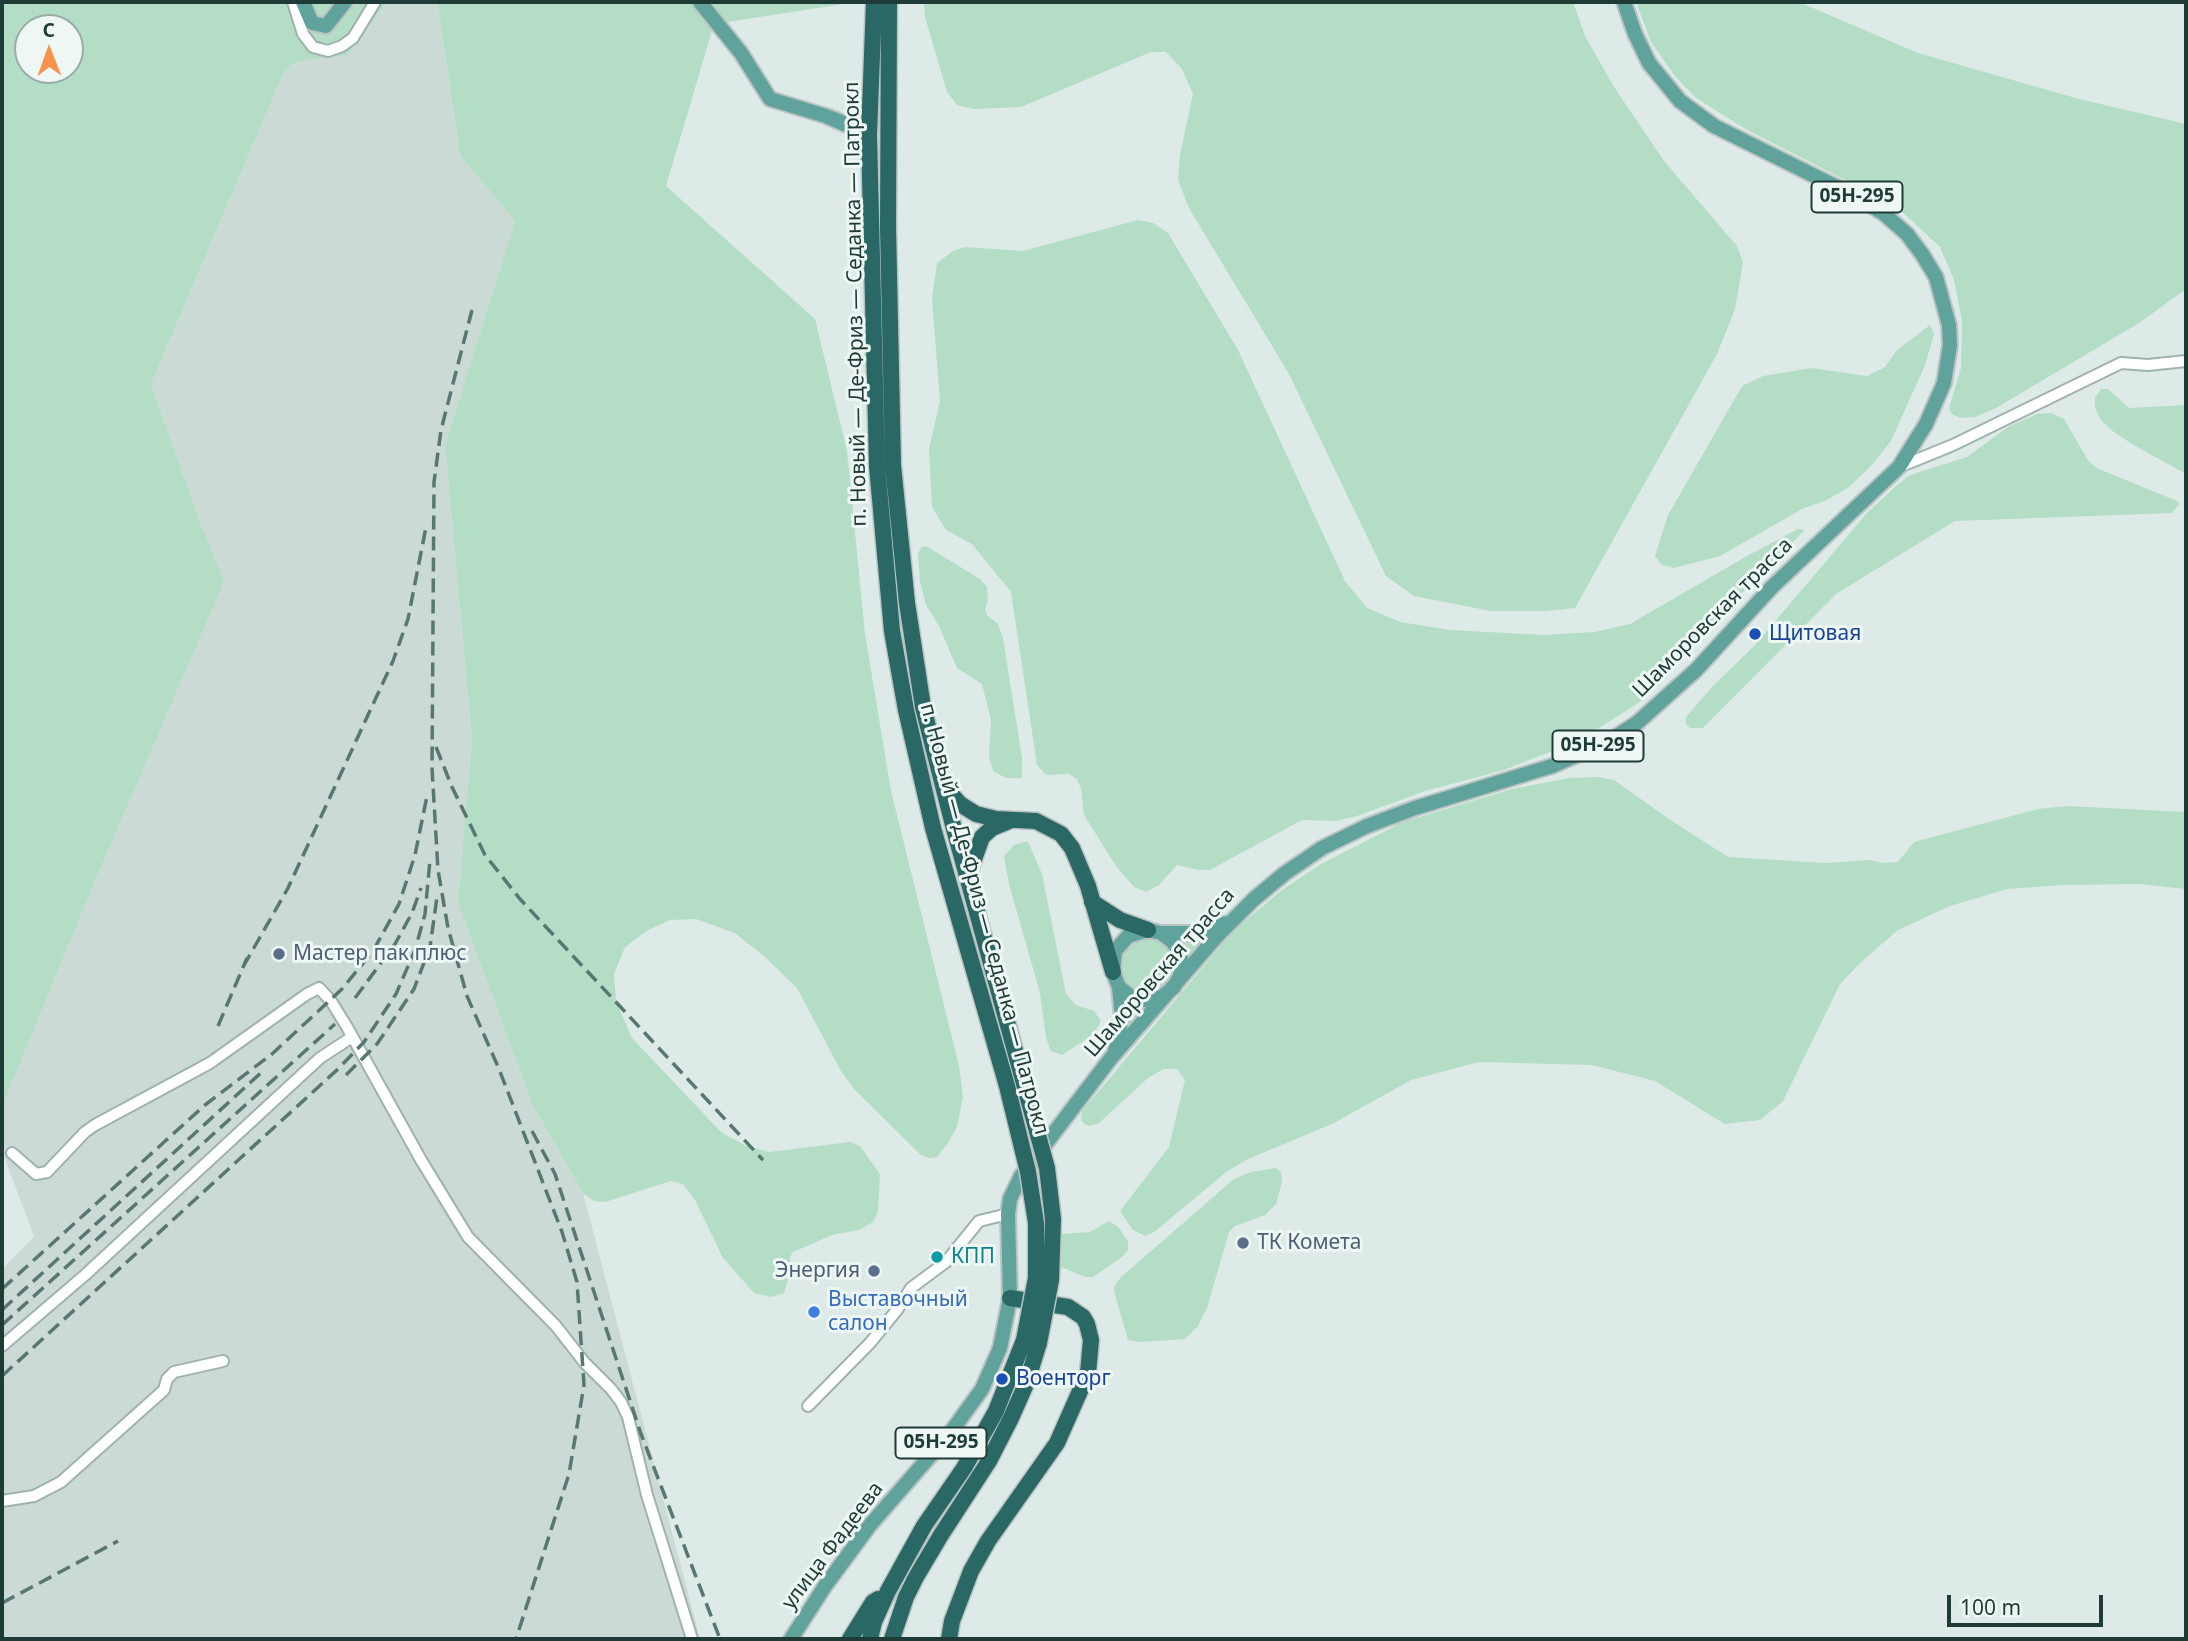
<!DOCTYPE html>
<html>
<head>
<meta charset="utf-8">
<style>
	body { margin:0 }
	#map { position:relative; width:2188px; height:1641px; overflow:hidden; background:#ddeae7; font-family:"Noto Sans",sans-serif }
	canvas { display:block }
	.frame { position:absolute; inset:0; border:4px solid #1e3b37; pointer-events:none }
	.north { position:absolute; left:14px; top:14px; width:70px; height:70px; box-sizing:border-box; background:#eef7f4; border:2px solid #9baca8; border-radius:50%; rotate:359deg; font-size:19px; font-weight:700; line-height:28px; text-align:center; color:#1e3b37 }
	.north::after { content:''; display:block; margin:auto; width:24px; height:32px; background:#fa924c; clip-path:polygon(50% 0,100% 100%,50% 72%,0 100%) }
	.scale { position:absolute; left:1947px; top:1595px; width:156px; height:32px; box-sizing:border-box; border:4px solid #1e3b37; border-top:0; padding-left:9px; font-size:21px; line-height:24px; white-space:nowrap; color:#1e3b37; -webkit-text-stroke:5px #eef7f4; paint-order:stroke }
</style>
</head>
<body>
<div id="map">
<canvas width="2188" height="1641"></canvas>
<div class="frame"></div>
<div class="north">С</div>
<div class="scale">100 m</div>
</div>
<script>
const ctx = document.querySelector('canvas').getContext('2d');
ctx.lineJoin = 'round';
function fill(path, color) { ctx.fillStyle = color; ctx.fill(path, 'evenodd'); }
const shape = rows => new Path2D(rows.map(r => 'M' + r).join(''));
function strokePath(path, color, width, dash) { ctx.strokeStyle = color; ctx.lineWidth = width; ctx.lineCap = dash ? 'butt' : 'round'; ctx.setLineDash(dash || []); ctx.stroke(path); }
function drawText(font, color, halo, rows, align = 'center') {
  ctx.font = font + ' "Noto Sans",sans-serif'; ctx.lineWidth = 6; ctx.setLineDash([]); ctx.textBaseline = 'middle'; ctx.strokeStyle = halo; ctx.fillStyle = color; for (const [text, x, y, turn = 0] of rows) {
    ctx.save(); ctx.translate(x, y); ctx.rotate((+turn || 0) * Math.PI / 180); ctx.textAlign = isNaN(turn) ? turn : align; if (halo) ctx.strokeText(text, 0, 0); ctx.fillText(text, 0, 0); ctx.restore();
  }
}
const built = shape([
	[387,2,432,2,438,5,460,155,515,221,445,445,472,740,458,903,533,1106,583,1193,700,1639,2,1639,2,1270,34,1236,2,1151,2,1107,92,888,223,581,201,525,151,384,283,74,292,64,306,60,347,55]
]);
const green = shape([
	[2,2,387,2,347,55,306,60,292,64,283,74,151,384,201,525,224,581,92,888,2,1107],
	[28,28,70,28,70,70,28,70],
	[432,2,844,2,844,4,714,24,666,186,815,319,847,451,865,634,891,791,959,1066,963,1097,957,1127,948,1143,937,1157,929,1158,921,1155,854,1089,841,1071,797,988,765,957,735,933,696,919,670,920,648,930,625,947,614,974,616,1001,632,1038,721,1132,744,1145,769,1152,850,1142,860,1146,880,1174,878,1211,873,1222,859,1230,832,1235,793,1252,790,1257,791,1269,784,1293,771,1297,754,1293,723,1258,695,1200,683,1184,671,1181,605,1202,594,1201,583,1193,533,1106,458,903,472,740,445,445,515,221,460,155,438,5],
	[924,2,1573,2,1585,36,1614,87,1664,161,1737,246,1743,262,1735,309,1717,354,1575,608,1545,611,1491,611,1414,596,1386,576,1289,374,1189,208,1178,180,1180,155,1193,94,1182,69,1166,52,1151,52,1021,107,974,109,957,105,947,92,925,17],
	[1636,2,1799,2,1918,53,2079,99,2186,124,2186,289,2139,323,1996,408,1975,417,1960,418,1952,414,1949,408,1961,368,1962,321,1954,280,1940,247,1896,206,1747,130,1696,98,1675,76,1651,42],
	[1138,220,1153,223,1168,233,1238,350,1345,581,1367,608,1400,622,1450,630,1544,635,1595,632,1630,624,1747,556,1798,529,1805,530,1726,609,1656,688,1637,704,1597,729,1550,752,1504,770,1425,791,1357,816,1336,821,1302,820,1210,870,1198,870,1177,865,1159,885,1146,892,1134,887,1116,866,1084,815,1081,789,1077,779,1069,774,1046,775,1037,765,1011,592,972,544,946,530,932,507,929,449,940,401,932,298,937,263,953,251,965,247,1023,251],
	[1930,325,1934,334,1925,365,1891,441,1870,467,1848,488,1825,501,1804,508,1720,556,1674,568,1662,565,1655,556,1668,515,1742,386,1763,376,1811,368,1867,376,1885,367,1897,350],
	[2101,389,2108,389,2129,408,2186,405,2186,474,2132,444,2111,430,2100,419,2095,407,2095,398],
	[2051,413,2064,419,2089,462,2099,469,2177,501,2179,504,2176,508,2172,513,1955,521,1836,594,1703,728,1690,728,1686,724,1686,717,1712,687,1755,645,1867,513,1896,486,1910,475,1967,457,2008,427,2037,414],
	[926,546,980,579,987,587,988,600,985,609,987,615,998,624,1003,638,1022,758,1022,778,1006,778,993,771,989,757,991,720,982,684,957,668,939,626,926,605,920,581,918,554,921,547],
	[1599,777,1614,780,1669,819,1728,857,1826,863,1869,860,1883,863,1898,862,1914,842,2038,809,2067,806,2186,812,2186,889,2139,884,2062,885,2007,889,1950,906,1898,930,1860,963,1840,984,1783,1101,1760,1120,1725,1124,1655,1081,1592,1065,1479,1062,1411,1080,1334,1123,1248,1159,1226,1172,1154,1232,1145,1236,1133,1230,1120,1211,1169,1147,1185,1080,1177,1069,1163,1069,1148,1078,1098,1124,1089,1126,1084,1124,1081,1120,1082,1111,1236,928,1282,890,1321,864,1403,822,1512,789,1569,778],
	[1024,842,1028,842,1042,874,1066,994,1076,1005,1094,1011,1101,1021,1094,1034,1062,1055,1051,1051,1046,1038,1040,993,1009,884,1004,856,1014,845],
	[1207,939,1188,961,1178,940],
	'1121 966a27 27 0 1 1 54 0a27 27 0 1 1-54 0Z',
	[1127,1002,1150,1007,1129,1030],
	[1276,1168,1281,1172,1282,1182,1276,1204,1265,1215,1235,1226,1229,1232,1207,1308,1198,1326,1185,1339,1141,1342,1128,1340,1114,1291,1115,1285,1121,1277,1234,1179,1251,1172],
	[1109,1221,1118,1227,1128,1241,1128,1250,1122,1257,1093,1277,1085,1277,1059,1266,1059,1237,1062,1234,1090,1232]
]);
const minor = shape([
	[293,2,303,34,313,47,328,51,342,46,353,38,375,2],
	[1899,467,1953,445,2121,363,2148,365,2186,361],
	[12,1153,36,1174,47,1172,85,1132,95,1125,210,1063,307,994,319,988,331,1001,347,1027,421,1160,468,1237,556,1326,584,1362,611,1389,621,1402,628,1417,647,1495,692,1639],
	[2,1346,85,1275,320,1058,352,1037],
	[808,1406,870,1343,897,1310,911,1288,946,1262,979,1221,1008,1214],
	[2,1501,34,1496,61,1482,164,1390,167,1379,174,1372,223,1361]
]);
const major = shape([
	[303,2,312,23,326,26,345,2],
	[700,2,741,53,770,99,826,116,862,130,869,135,826,116],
	[1161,933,1172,941,1179,951,1182,963,1180,976,1174,987,1162,997,1147,1000,1131,997,1119,987,1113,972,1115,951,1128,936,1148,930,1161,933,1194,933,1227,923],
	[1115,1051,1122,1018,1119,987],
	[791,1639,825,1586,870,1525,951,1432,982,1389,1000,1348,1010,1298,1008,1214,1010,1199,1021,1176,1111,1058,1218,935,1254,899,1284,874,1322,848,1367,826,1415,808,1552,766,1609,741,1637,723,1696,670,1772,587,1899,467,1926,424,1944,383,1950,345,1949,325,1936,277,1922,254,1907,234,1883,213,1859,198,1714,126,1680,101,1649,63,1635,34,1624,2]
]);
const highway = shape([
	[874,2,869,135,877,466,892,631,906,710,933,828,1007,1086],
	[889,2,888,227,893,465,907,603,923,707,953,825,1023,1080],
	[944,786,960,804,976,814,996,819,1036,821,1061,834,1072,848,1088,886,1113,972],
	[968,876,982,837,992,828,1009,821],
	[1092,902,1120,920,1148,930],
	[850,1639,873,1602,878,1599],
	[870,1639,874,1622,888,1591,924,1526,964,1468,996,1411,1024,1340],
	[892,1639,906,1597,916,1577,941,1535,989,1461,1011,1418,1027,1382,1039,1343],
	[949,1639,952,1621,971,1571,988,1541,1057,1443,1088,1373,1091,1340,1087,1324,1083,1317,1068,1307,1010,1298]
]);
const rail = shape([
	[472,310,441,430,434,482,432,768,438,870,448,928,467,996,499,1069,562,1232,577,1282,584,1385,569,1474,516,1639],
	[436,747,452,787,485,855,520,899,763,1160],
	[243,967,288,888,393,661,408,619,426,527],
	[355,998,395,944,412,913,421,888],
	[218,1026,247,958],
	[346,1075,377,1044,414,989,430,947,437,897],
	[532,1131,555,1174,641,1434,720,1639],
	[2,1289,205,1105,272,1054,342,989,373,951,399,904,415,855,427,796],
	[2,1310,264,1070],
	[2,1325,335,1024],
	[2,1376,338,1069,364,1042,396,994,415,950,425,914,430,860],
	[2,1603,118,1541]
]);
const highwayBridge = shape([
	[1023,1080,1047,1168,1053,1219,1051,1280,1039,1343],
	[1007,1086,1028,1172,1036,1223,1036,1278,1024,1340]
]);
const markers = [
	[1755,634,7,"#1a4fb4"],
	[279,954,7,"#5c6f8a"],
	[1243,1243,7,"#5c6f8a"],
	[937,1257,7,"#0f9aa8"],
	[874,1271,7,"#5c6f8a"],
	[814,1312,7,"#3f7fe0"],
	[1002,1379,7,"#1a4fb4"]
];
const shields = [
	[1857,197,91],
	[1598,746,91],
	[941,1443,91]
];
const shieldNames = [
	["05Н-295",1857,197],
	["05Н-295",1598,746],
	["05Н-295",941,1443]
];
const streetNames = [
	["п. Новый — Де-Фриз — Седанка — Патрокл",856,304,-91],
	["Шаморовская трасса",1713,618,-45],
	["п. Новый — Де-Фриз — Седанка — Патрокл",984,919,75],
	["Шаморовская трасса",1160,973,-49],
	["улица Фадеева",833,1546,-53]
];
const transitNames = [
	["Щитовая",1769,634],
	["Военторг",1016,1379]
];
const serviceNames = [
	["Мастер пак плюс",293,954],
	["ТК Комета",1257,1243],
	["Энергия",860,1271,"right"]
];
const cultureNames = [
	["КПП",951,1257]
];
const shopNames = [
	["Выставочный",828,1300],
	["салон",828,1324]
];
fill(built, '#ccdad6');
fill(green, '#b4ddc6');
strokePath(minor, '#a0b2af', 14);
strokePath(major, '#bcc4c3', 18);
strokePath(highway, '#bcc4c3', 19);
strokePath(minor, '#fff', 10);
strokePath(major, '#5fa39c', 14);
strokePath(highway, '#296865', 16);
strokePath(rail, '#587773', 3.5, [14, 7]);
strokePath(highwayBridge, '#bcc4c3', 19, []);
strokePath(highwayBridge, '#296865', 16);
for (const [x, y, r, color] of markers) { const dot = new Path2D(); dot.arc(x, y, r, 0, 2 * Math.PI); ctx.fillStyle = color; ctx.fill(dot); strokePath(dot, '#eef7f4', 2.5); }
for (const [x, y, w] of shields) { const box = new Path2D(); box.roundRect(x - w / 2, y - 15.5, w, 31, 5); ctx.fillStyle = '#eef7f4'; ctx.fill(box); strokePath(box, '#1e3b37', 2); }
drawText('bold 19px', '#1e3b37', null, shieldNames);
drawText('21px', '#1e3b37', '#eef7f4', streetNames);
drawText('21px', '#164399', '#eef7f4', transitNames, 'left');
drawText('21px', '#4e5e75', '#eef7f4', serviceNames, 'left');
drawText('21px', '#0d838f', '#eef7f4', cultureNames, 'left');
drawText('21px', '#366cbe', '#eef7f4', shopNames, 'left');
</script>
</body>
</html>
